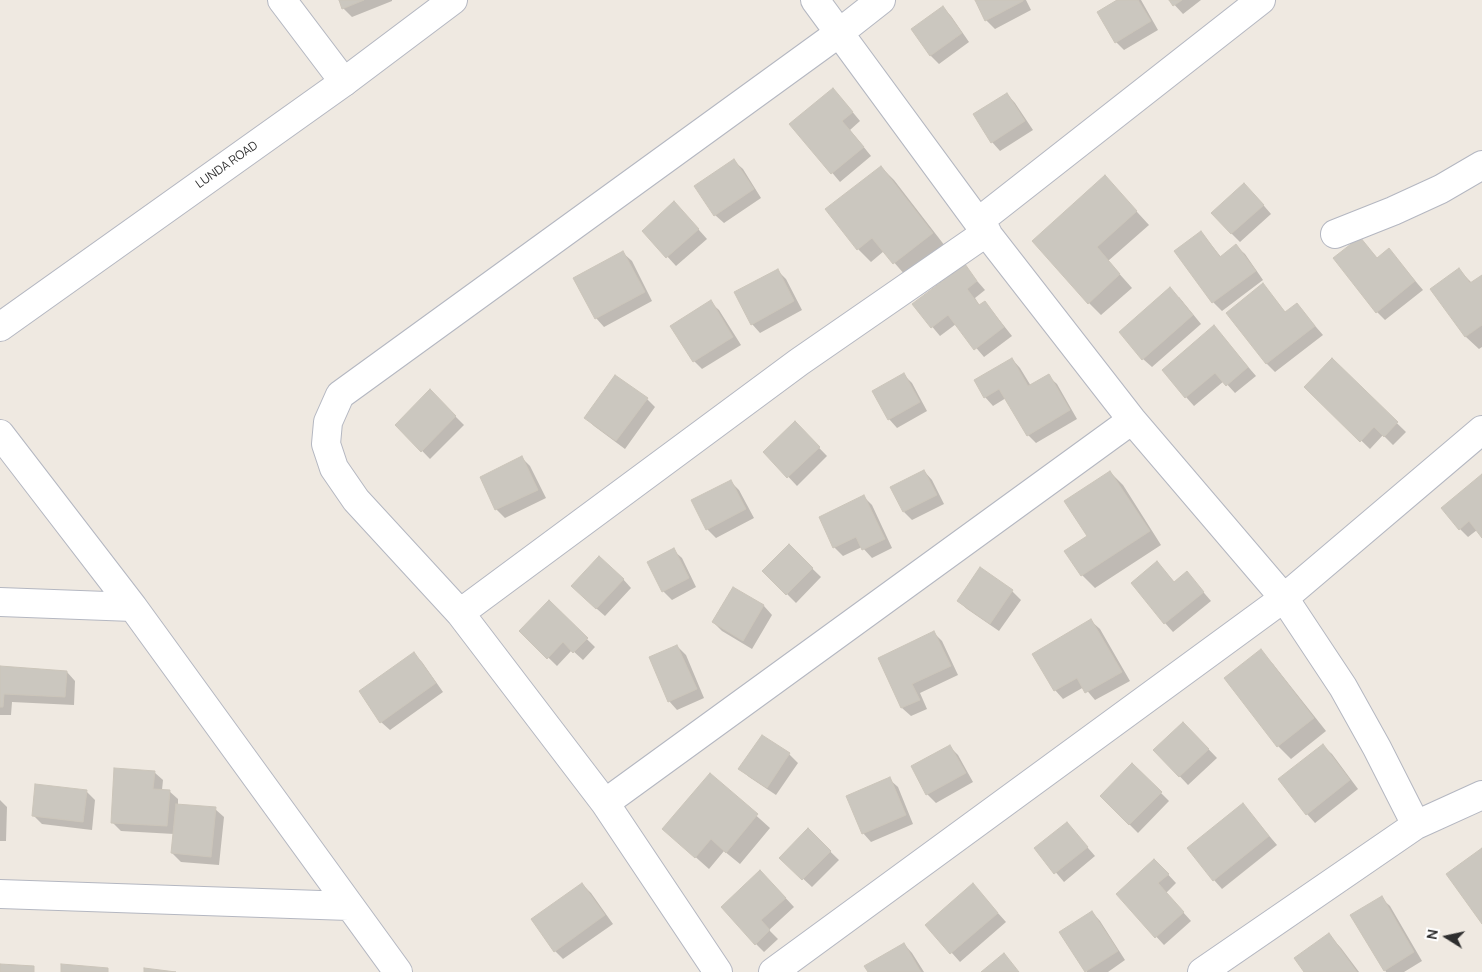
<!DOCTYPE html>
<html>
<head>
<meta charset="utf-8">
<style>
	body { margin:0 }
	#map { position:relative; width:1482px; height:972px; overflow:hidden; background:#efe9e1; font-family:Manrope,sans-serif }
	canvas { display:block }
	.north { position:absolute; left:1422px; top:912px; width:50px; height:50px; -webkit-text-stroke:4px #fff; paint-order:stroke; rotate:280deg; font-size:14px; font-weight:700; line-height:20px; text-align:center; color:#2e2e2e }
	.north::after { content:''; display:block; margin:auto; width:18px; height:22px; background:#2e2e2e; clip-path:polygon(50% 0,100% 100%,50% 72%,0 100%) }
</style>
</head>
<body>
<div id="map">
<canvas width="1482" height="972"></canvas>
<div class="north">N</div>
</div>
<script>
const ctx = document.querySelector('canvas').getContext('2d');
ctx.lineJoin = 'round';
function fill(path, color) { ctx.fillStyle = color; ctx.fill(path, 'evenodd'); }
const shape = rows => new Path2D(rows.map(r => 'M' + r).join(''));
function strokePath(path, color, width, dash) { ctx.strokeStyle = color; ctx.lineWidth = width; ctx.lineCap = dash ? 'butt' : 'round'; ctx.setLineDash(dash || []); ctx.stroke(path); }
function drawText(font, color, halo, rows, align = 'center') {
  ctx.font = font + ' Manrope,sans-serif'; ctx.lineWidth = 5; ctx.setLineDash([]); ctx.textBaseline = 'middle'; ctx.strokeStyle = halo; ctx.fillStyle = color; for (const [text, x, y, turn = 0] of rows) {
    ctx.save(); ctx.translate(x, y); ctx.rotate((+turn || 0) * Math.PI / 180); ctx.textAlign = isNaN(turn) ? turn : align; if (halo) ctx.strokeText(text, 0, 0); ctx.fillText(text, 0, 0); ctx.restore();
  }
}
const shadow = shape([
	[340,0,392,0,392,1,352,17,343,8],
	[976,0,1026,0,1031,10,995,29,986,20],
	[1120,0,1141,0,1158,30,1124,50,1116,42],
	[1170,0,1201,0,1183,14],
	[943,8,951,16,969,42,939,64,930,55],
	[1007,94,1015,103,1033,130,1000,151,992,142],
	[841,98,860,121,850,130,871,156,840,182,791,124],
	[734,161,743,169,761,198,724,223,715,215],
	[881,167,894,180,945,246,906,276,884,251,871,262,858,249,827,209],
	[1105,177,1149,225,1108,261,1132,288,1101,315,1089,303],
	[1253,193,1271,214,1240,242,1231,233],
	[683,212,707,239,676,266,644,231],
	[1201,232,1221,257,1236,246,1245,254,1263,280,1222,311,1213,302],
	[1360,239,1378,259,1389,250,1423,290,1385,320,1377,312],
	[623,253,632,261,652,301,604,327,596,318],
	[964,266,985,290,975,298,980,306,985,303,993,312,1012,336,984,357,956,324,940,336,914,305],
	[777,270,786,279,802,310,760,333,752,324],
	[1459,270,1472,283,1482,277,1482,347,1479,349,1466,337,1432,289],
	[1263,285,1286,313,1297,305,1323,335,1275,372,1267,364],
	[1179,297,1201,324,1152,367,1143,359],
	[710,302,719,310,741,345,702,369,694,361],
	[1220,334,1256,376,1235,393,1224,381,1194,406,1186,397],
	[1012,359,1020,368,1031,386,1048,376,1057,384,1077,419,1036,443,1028,435,1006,398,993,406,985,397],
	[1332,360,1406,432,1393,445,1383,435,1370,449,1306,387],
	[904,375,912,383,927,411,897,428,889,419],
	[430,391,464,425,430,459,397,425],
	[647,399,655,407,625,449,594,426,586,418],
	[795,423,827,456,797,486,765,452],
	[522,458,530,466,546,498,505,518,496,509],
	[924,471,932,480,944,504,912,520,904,512],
	[1110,472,1123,485,1161,545,1095,588,1082,575,1088,536],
	[1482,476,1482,536,1477,530,1468,537,1460,529],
	[730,481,739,490,754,518,716,538,707,529],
	[864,497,872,505,892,548,872,558,862,547,843,556,834,547],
	[789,546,821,577,796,603,764,571],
	[673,550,682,558,696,587,672,600,663,591],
	[1157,562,1175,583,1187,573,1211,601,1173,632,1165,623],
	[980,569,1012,591,1021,600,999,631,967,609,958,601],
	[623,579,631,588,605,616,581,595],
	[733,588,764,606,772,615,752,649,722,631,713,622],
	[549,602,595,647,583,660,572,650,557,666,521,631],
	[1091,621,1100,629,1130,681,1095,700,1084,687,1063,699,1055,690],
	[934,633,942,641,958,675,920,693,927,709,911,716,902,708,880,658],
	[677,646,686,655,704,698,677,710,669,701],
	[1260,651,1273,664,1326,731,1291,759,1278,746],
	[414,654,422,662,443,692,390,730,381,722],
	[0,668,67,672,75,681,74,705,12,702,11,715,0,715],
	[1192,732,1217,758,1188,785,1155,750],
	[1323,746,1332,754,1358,789,1315,823,1307,814],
	[950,747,958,755,973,782,936,803,927,794],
	[789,754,798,763,776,795,749,777,740,769],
	[1132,764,1169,801,1138,833,1101,796],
	[154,772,163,780,162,790,169,791,178,799,178,805,215,809,224,817,219,865,181,862,172,853,174,834,121,831,112,822],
	[710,774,770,828,740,864,724,851,709,869,664,829],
	[889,779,898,787,913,824,871,842,863,833],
	[86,791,95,800,92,830,42,824,33,815],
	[0,800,7,807,6,841,0,841],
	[1243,805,1277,845,1222,889,1214,880],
	[1067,824,1095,856,1064,882,1036,849],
	[808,830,839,860,812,887,781,858],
	[1163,869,1176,883,1166,893,1191,921,1164,945,1117,894],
	[769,880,794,907,769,930,778,939,764,952,756,944],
	[582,884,591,893,613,924,563,959,555,951],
	[981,894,1006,922,960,962,927,925],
	[1381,898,1390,906,1422,961,1404,972,1386,972,1385,970],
	[1092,912,1100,921,1125,960,1108,972,1087,972,1061,932],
	[1329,935,1341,948,1359,972,1306,972],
	[904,944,912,953,924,972,869,972]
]);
const building = shape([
	[339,0,364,0,342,9,339,0],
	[975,0,1023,0,1023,1,985,21,975,0],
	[1117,0,1138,0,1151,21,1115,43,1097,12,1117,0],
	[1169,0,1182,0,1173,6,1169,0],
	[943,6,962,33,930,56,911,29,943,6],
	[833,88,853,112,842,121,864,147,831,174,789,124,833,88],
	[1007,93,1025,121,991,143,973,114,1007,93],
	[734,159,754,189,714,216,694,186,734,159],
	[881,166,933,233,893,264,872,238,857,250,825,209,881,166],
	[1105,175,1137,211,1097,247,1120,274,1088,304,1032,241,1105,175],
	[1244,183,1264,205,1231,234,1211,213,1244,183],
	[674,201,699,229,666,258,642,231,674,201],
	[1201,231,1220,257,1236,244,1256,271,1212,303,1174,251,1201,231],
	[1360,237,1377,258,1389,248,1415,281,1376,313,1333,258,1360,237],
	[623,251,645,292,595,319,573,278,623,251],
	[965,264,977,281,967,289,979,305,985,301,1004,327,974,350,948,315,931,328,912,304,965,264],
	[1459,268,1470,283,1482,275,1482,325,1465,337,1430,289,1459,268],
	[778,269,794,301,751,325,734,292,778,269],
	[1263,283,1285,312,1297,303,1315,326,1266,364,1226,313,1263,283],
	[1170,287,1193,315,1142,360,1119,332,1170,287],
	[711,300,733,337,693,362,670,326,711,300],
	[1214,325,1248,367,1226,386,1215,373,1185,398,1162,370,1214,325],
	[1012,358,1028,386,1049,374,1070,410,1027,436,999,389,984,398,974,380,1012,358],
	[1332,358,1398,422,1384,437,1374,427,1360,442,1304,387,1332,358],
	[904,373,920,402,888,420,872,391,904,373],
	[615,375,648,398,616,441,584,418,615,375],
	[430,389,456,416,421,452,395,425,430,389],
	[795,421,820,447,787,478,763,452,795,421],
	[522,456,538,490,495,510,480,477,522,456],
	[924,470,937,495,903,512,890,487,924,470],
	[1110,471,1150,531,1081,576,1064,551,1087,536,1064,501,1110,471],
	[1482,474,1482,538,1469,521,1459,530,1441,508,1482,474],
	[731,480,746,509,706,530,691,500,731,480],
	[864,495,885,539,862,550,856,537,833,548,819,517,864,495],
	[789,544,813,568,786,595,762,571,789,544],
	[674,548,689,578,662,592,647,562,674,548],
	[599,556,624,579,596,609,571,586,599,556],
	[1157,561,1174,582,1187,571,1204,592,1164,624,1131,583,1157,561],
	[980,567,1013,590,990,624,957,601,980,567],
	[733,587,764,605,743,641,712,622,733,587],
	[549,600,588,638,573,653,563,642,547,659,519,631,549,600],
	[1091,619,1122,672,1085,693,1077,678,1054,691,1032,654,1091,619],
	[934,631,951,666,912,684,920,700,901,708,878,658,934,631],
	[677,645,697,689,668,702,649,657,677,645],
	[1261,649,1314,718,1277,747,1224,678,1261,649],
	[414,652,436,683,380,723,359,691,414,652],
	[0,666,67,671,65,697,4,694,3,707,0,707,0,666],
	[1183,722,1209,749,1179,777,1153,750,1183,722],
	[762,735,790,753,767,788,738,769,762,735],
	[1323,744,1350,780,1306,815,1278,779,1323,744],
	[950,745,966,773,926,795,911,766,950,745],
	[1132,763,1162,792,1129,825,1100,796,1132,763],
	[114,768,155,771,153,789,170,790,167,826,111,823,114,768],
	[710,773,758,814,726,853,711,839,695,858,662,829,710,773],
	[890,777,906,815,862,834,846,796,890,777],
	[35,784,87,790,83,822,32,816,35,784],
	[1243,803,1269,836,1213,881,1187,848,1243,803],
	[176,804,216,807,211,857,171,853,176,804],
	[1067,822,1088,847,1054,874,1034,848,1067,822],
	[808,828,831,851,802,880,779,858,808,828],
	[1482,848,1482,924,1446,874,1482,848],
	[1154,859,1169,874,1158,883,1184,912,1155,938,1116,894,1154,859],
	[760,870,786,898,761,920,770,930,755,945,721,907,760,870],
	[582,883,605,915,554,952,531,919,582,883],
	[973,883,998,913,950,954,925,925,973,883],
	[1382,896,1414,952,1384,971,1350,915,1382,896],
	[1092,911,1118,951,1085,972,1059,932,1092,911],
	[1329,933,1357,972,1304,972,1294,958,1329,933],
	[904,943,921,972,868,972,864,966,904,943],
	[1004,953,1019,972,981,972,1004,953],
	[0,964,34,966,34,972,0,972,0,964],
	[61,964,108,968,108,972,61,972,61,964],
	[144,968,176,972,144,972,144,968]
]);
const minor = shape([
	[282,0,344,82],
	[815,0,978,222,1132,420,1284,598,1343,687,1377,748,1416,825,1202,972],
	[978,222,1261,0],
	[1335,234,1393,211,1441,189,1482,165],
	[0,434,133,607,398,972],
	[0,602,133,607],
	[460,613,799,362,987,232],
	[605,803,1132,420],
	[1416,825,1482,795],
	[0,894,349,906],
	[718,972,605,803,460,613,356,500,334,468,326,444,328,422,340,395,839,33,881,0],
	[773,972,1284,598,1482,430]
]);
const tertiary = shape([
	[0,327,344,82,453,0]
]);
const streetNames = [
	["LUNDA ROAD",227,165,-35]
];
fill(shadow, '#0003');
fill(building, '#cbc7bf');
strokePath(building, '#cbc5ba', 1);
strokePath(minor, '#b4b7c1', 30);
strokePath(tertiary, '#b4b7c1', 30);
strokePath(minor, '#fff', 28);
strokePath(tertiary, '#fff', 28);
drawText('12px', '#2e2e2e', '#fff', streetNames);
</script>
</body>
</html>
